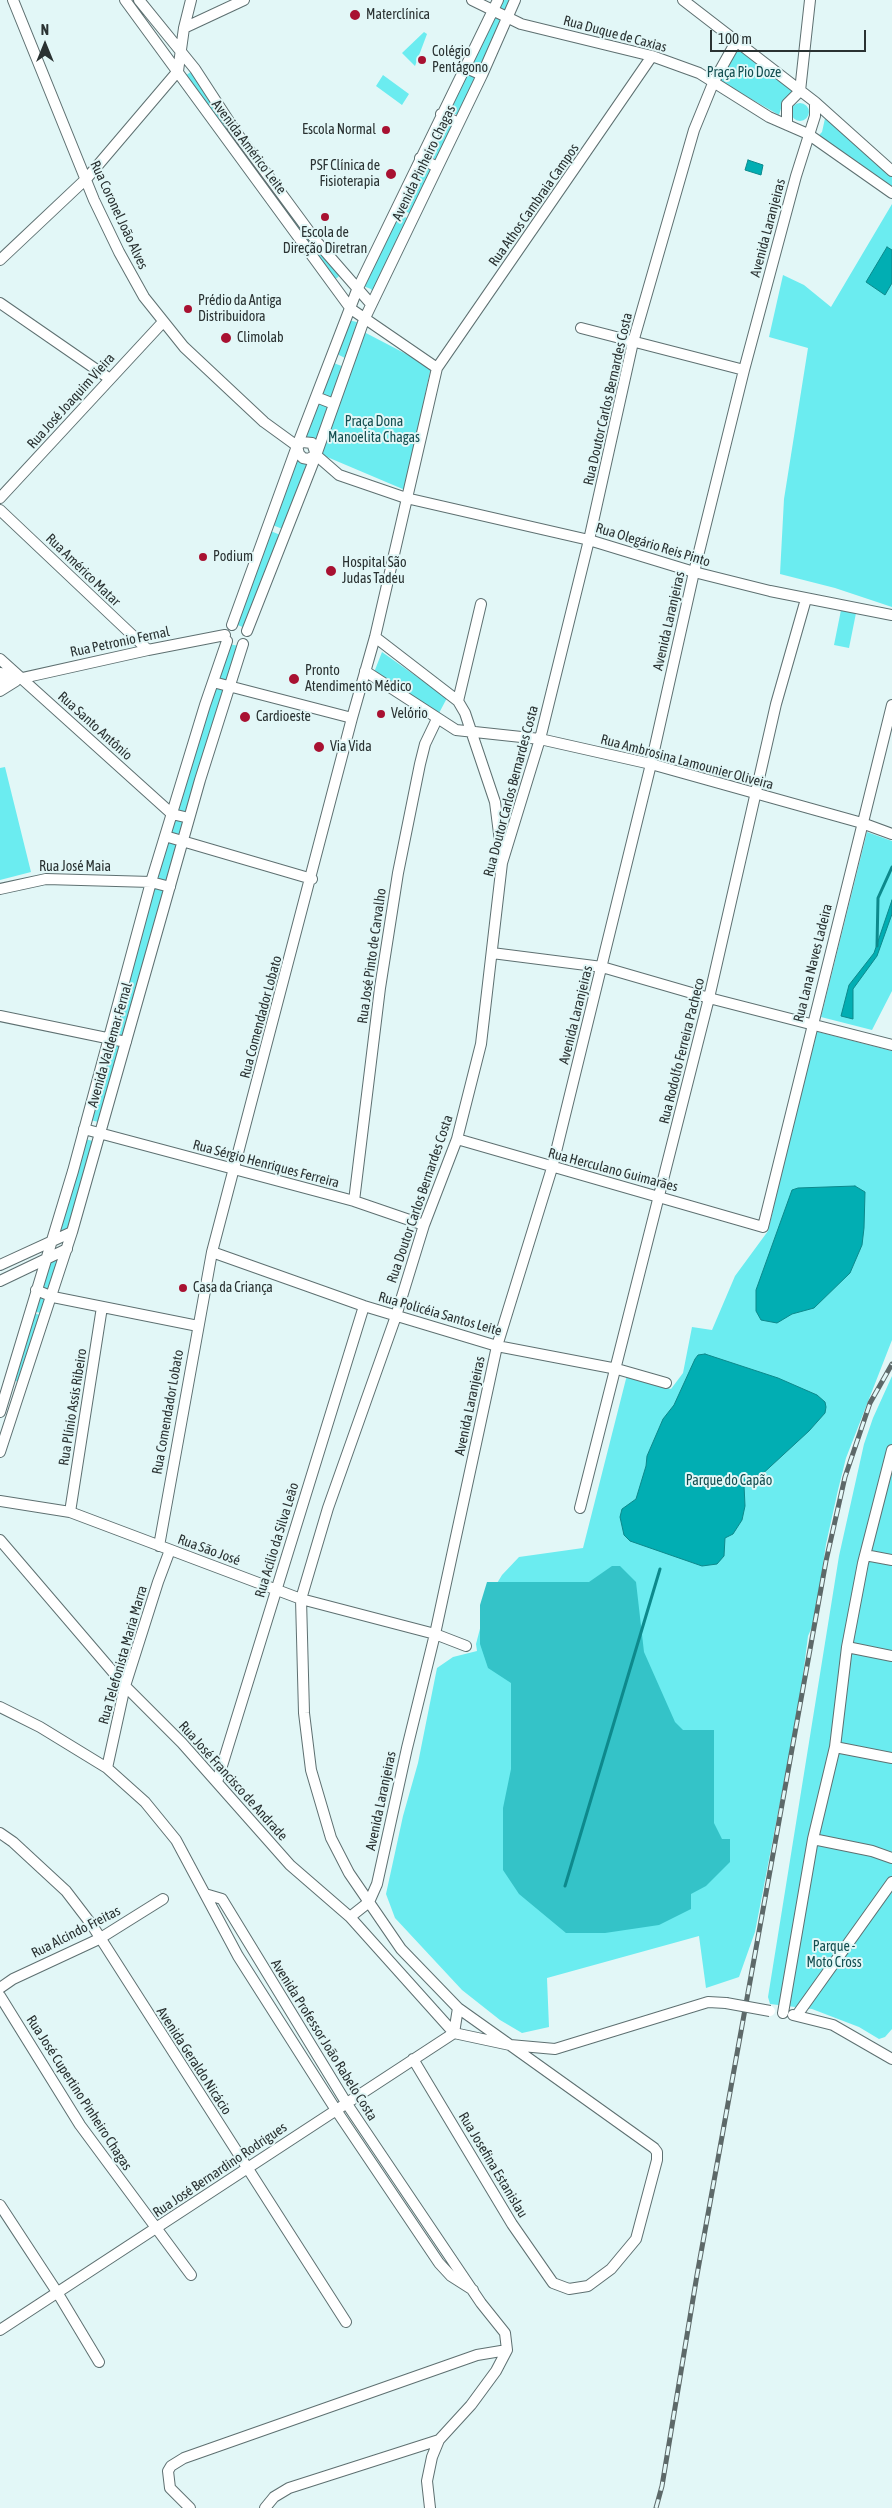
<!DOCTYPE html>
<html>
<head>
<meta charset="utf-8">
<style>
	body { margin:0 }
	#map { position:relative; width:892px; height:2508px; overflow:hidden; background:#e2f7f7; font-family:"Asap Condensed",sans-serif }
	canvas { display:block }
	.north { position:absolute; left:20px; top:20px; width:50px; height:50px; -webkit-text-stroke:4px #e2f7f7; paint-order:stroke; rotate:0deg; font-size:14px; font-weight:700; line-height:20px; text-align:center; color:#2a3232 }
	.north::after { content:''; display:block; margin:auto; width:18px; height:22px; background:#2a3232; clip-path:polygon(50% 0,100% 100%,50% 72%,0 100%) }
	.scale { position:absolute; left:710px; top:30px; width:156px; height:22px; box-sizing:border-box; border:2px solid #2a3232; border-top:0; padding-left:6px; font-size:15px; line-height:18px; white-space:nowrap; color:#2a3232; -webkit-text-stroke:4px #e2f7f7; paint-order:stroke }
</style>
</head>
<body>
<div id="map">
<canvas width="892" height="2508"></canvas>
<div class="north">N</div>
<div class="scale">100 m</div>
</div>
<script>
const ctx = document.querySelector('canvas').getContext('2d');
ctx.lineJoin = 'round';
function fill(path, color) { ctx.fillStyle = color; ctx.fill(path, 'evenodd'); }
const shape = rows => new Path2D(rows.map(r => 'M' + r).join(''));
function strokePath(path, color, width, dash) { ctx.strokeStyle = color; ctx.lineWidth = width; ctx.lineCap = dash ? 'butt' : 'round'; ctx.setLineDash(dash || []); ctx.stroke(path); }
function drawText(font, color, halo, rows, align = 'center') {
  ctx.font = font + ' "Asap Condensed",sans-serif'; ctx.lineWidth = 4; ctx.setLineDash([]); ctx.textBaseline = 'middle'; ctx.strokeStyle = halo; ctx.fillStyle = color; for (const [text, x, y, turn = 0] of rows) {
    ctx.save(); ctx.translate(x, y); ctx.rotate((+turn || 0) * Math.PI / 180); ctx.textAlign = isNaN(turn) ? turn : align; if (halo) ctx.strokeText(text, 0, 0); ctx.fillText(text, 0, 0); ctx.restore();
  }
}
const green = shape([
	[498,0,514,0,461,117,444,108],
	[424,32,427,34,415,66,402,53],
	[738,44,795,92,784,99,779,115,718,80],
	[192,71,340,275,337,278,333,280,185,76],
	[383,75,409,94,402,105,376,86],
	'791 112a9 9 0 1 1 18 0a9 9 0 1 1-18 0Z',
	[826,114,892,173,892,192,817,137,822,132],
	[441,116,457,125,413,215,397,207],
	[892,204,892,607,835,588,780,574,784,499,808,348,769,337,783,275,804,285,831,307],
	[395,212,411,220,374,295,371,289,363,286],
	[348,320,361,323,347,359,335,353],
	[364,332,431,367,405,490,320,454],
	[331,362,347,368,317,448,313,438,304,438],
	[297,453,310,462,285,530,270,524],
	[268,530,283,536,245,628,235,624],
	[841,610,856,613,849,648,834,645],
	[229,644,239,646,170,887,151,882],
	[382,652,447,698,438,715,373,675],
	[5,767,31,872,0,880,0,768],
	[867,832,892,841,892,991,872,1030,821,1017],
	[151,883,169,888,102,1121,98,1122,91,1120],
	[815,1031,892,1051,892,1340,846,1458,838,1490,826,1544,815,1620,808,1636,800,1699,755,1932,739,1977,706,1988,699,1936,547,1978,549,2027,522,2033,500,2020,462,1990,395,1918,386,1894,403,1816,418,1763,437,1668,453,1657,477,1651,476,1644,488,1598,502,1575,519,1557,583,1548,627,1375,671,1389,683,1373,692,1327,712,1330,735,1276,768,1231],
	[85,1139,93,1141,88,1175,82,1174,87,1176,71,1230,54,1236],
	[60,1256,41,1313,32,1311,46,1262],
	[31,1313,41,1315,20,1383,12,1379],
	[892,1376,892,2029,885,2037,879,2039,859,2027,812,2009,770,2004,768,1997,839,1556,864,1444,873,1418]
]);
const forest = shape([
	[612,1566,620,1566,636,1582,644,1652,675,1722,683,1730,714,1730,714,1823,722,1839,730,1839,730,1862,706,1886,691,1894,691,1909,659,1925,605,1933,566,1933,519,1894,503,1870,503,1808,511,1769,511,1683,488,1668,480,1644,480,1605,487,1582,589,1582]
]);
const water = shape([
	[748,160,763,165,761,175,745,170,748,160],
	[887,247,892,250,892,283,885,295,866,282,887,247],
	[892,900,892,914,877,956,853,989,853,1019,841,1016,849,985,874,953,892,900],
	[855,1186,865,1192,864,1228,862,1245,850,1273,814,1308,792,1314,777,1323,761,1320,756,1311,756,1290,792,1190,798,1188,855,1186],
	[705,1354,778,1378,817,1395,825,1402,826,1407,825,1413,809,1431,758,1478,752,1479,744,1485,745,1506,742,1520,733,1534,725,1538,724,1556,717,1564,702,1566,630,1541,624,1535,620,1517,622,1509,636,1499,646,1466,647,1456,663,1419,674,1405,695,1359,698,1355,705,1354]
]);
const stream = shape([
	[877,946,878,898,892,867],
	[565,1886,660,1569]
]);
const minor = shape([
	[13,0,94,200,119,252,144,297,184,347,264,422,297,446],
	[125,0,351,309,437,368],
	[139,0,195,69,236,132,317,242,371,304],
	[472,0,521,24,652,56,699,73,769,117,808,134,892,193],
	[683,0,815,102,892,171],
	[184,28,244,0],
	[464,67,482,75],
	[441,114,458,123],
	[787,125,787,104,800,91,810,0],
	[420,158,437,167],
	[0,260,87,178,178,71,184,28,191,0],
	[0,303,110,379],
	[581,328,744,370],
	[316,397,334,404],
	[297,446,302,442,312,443,316,455],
	[297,446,299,454,303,458,308,459,316,455],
	[316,455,339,475,406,498,589,540,694,572,770,591,892,615],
	[0,498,163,322],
	[0,510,148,650],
	[232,625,297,446,357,290,498,0],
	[247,631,315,458,364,320,482,75,515,0],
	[375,637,458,701,465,713,495,802,502,857],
	[0,659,172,814,189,818],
	[365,671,456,730,540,739,651,764,862,823,892,834],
	[0,673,20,677],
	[213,682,352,718],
	[0,683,148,650,225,635],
	[0,691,16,681],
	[458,701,481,604],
	[165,836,312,879],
	[0,889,46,879,151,882,170,887],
	[492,953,602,967,709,998,892,1045],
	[0,1016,126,1042],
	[84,1129,354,1201,424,1225],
	[457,1139,763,1227,892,705],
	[354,1201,380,988,398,873,420,764,425,744,437,719],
	[212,1252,364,1306,497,1346,617,1369,666,1383],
	[0,1265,72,1232],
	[0,1281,67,1249],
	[36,1290,53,1297,198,1326],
	[0,1412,73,1171,151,882,205,705,227,641],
	[0,1452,72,1232,200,780,243,644],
	[0,1501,70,1512,301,1599,435,1634,466,1646],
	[580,1508,709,998,776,704,806,599],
	[70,1512,102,1307],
	[0,1540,125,1686,182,1743,290,1865,350,1917,454,2033],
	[159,1546,212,1252,352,718,375,637,437,368,652,56],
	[865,1555,892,1560],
	[847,1647,892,1656],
	[0,1707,40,1727,107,1768,145,1802,176,1840,238,1956,336,2110,439,2263,451,2276,473,2290],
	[835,1747,892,1758],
	[107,1768,125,1686,158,1582,170,1550],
	[217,1782,364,1306],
	[0,1833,13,1842,66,1891,92,1925,346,2322],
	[813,1839,872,1851,892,1858],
	[205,1894,222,1899,347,2104,481,2303,505,2333,507,2350,496,2371,471,2405,439,2440,432,2457,427,2481,430,2508],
	[350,1917,369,1902,377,1884,407,1748,435,1634,497,1346,552,1168,651,764,694,572,744,370,796,176,815,116,815,102],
	[0,1988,13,1979,99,1939,163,1899],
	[0,1996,80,2125,191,2275],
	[726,2003,708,2002,555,2049,510,2045,458,2008,401,1949,349,1873,331,1838,311,1770,304,1713,301,1599,328,1508,396,1316,424,1225,457,1139,481,1044,502,863,540,739,589,540,633,342,694,130,714,81,737,40],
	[783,2013,813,1839,835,1747,847,1647,863,1563,892,1450],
	[793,2015,833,2025,892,2059],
	[797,2015,892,1882],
	[454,2033,458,2008],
	[413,2059,512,2224,553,2283,569,2289,588,2286,611,2269,636,2239,657,2160,657,2152,654,2148,510,2045,454,2033],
	[0,2205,57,2292,99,2362],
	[0,2330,454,2033],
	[190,2508,170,2488,168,2471,171,2466,184,2458,477,2355,507,2350],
	[265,2508,274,2497,289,2488,439,2440]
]);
const rail = shape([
	[656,2508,662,2486,697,2275,826,1561,845,1477,870,1403,892,1364]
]);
const minorBridge = shape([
	[726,2003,770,2011]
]);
const markers = [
	[355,15,6,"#a81131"],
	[422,60,5,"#a81131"],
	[386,130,5,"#a81131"],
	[391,174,6,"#a81131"],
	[325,217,5,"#a81131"],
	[188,309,5,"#a81131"],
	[226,338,6,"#a81131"],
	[203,557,5,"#a81131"],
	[331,571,6,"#a81131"],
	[294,679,6,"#a81131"],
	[381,714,5,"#a81131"],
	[245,717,6,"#a81131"],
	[319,747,6,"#a81131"],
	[183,1288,5,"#a81131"]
];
const poiNames = [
	["Materclínica",366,15],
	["Colégio",432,52],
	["Pentágono",432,68],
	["Escola Normal",376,130,"right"],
	["PSF Clínica de",380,166,"right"],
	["Fisioterapia",380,182,"right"],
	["Escola de",325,233,"center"],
	["Direção Diretran",325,249,"center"],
	["Prédio da Antiga",198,301],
	["Distribuidora",198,317],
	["Climolab",237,338],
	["Podium",213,557],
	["Hospital São",342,563],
	["Judas Tadeu",342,579],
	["Pronto",305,671],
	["Atendimento Médico",305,687],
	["Velório",391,714],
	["Cardioeste",256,717],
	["Via Vida",330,747],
	["Casa da Criança",193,1288]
];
const streetNames = [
	["Rua Duque de Caxias",615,34,15],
	["Avenida Américo Leite",249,147,53],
	["Avenida Pinheiro Chagas",424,163,-64],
	["Rua Athos Cambraia Campos",534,205,-55],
	["Rua Coronel João Alves",119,215,65],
	["Avenida Laranjeiras",768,228,-75],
	["Rua Doutor Carlos Bernardes Costa",608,399,-77],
	["Rua José Joaquim Vieira",71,401,-48],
	["Rua Olegário Reis Pinto",653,545,17],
	["Rua Américo Matar",83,570,44],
	["Avenida Laranjeiras",669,621,-77],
	["Rua Petronio Fernal",120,642,-12],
	["Rua Santo Antônio",95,726,42],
	["Rua Ambrosina Lamounier Oliveira",687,762,15],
	["Rua Doutor Carlos Bernardes Costa",511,791,-75],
	["Rua José Maia",75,867],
	["Rua José Pinto de Carvalho",372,956,-82],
	["Rua Lana Naves Ladeira",813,963,-76],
	["Avenida Laranjeiras",576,1015,-76],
	["Rua Comendador Lobato",261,1017,-75],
	["Avenida Valdemar Fernal",110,1045,-74],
	["Rua Rodolfo Ferreira Pacheco",682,1051,-76],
	["Rua Sérgio Henriques Ferreira",266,1164,15],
	["Rua Herculano Guimarães",613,1170,15],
	["Rua Doutor Carlos Bernardes Costa",420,1199,-71],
	["Rua Policéia Santos Leite",440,1314,16],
	["Avenida Laranjeiras",470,1406,-78],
	["Rua Plínio Assis Ribeiro",73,1407,-81],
	["Rua Comendador Lobato",168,1412,-80],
	["Rua Acílio da Silva Leão",277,1540,-73],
	["Rua São José",209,1550,20],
	["Rua Telefonista Maria Marra",123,1655,-74],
	["Rua José Francisco de Andrade",233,1781,48],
	["Avenida Laranjeiras",381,1801,-78],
	["Rua Alcindo Freitas",76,1932,-27],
	["Avenida Professor João Rabelo Costa",324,2040,58],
	["Avenida Geraldo Nicácio",194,2061,57],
	["Rua José Cupertino Pinheiro Chagas",79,2093,57],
	["Rua Josefina Estanislau",493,2165,59],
	["Rua José Bernardino Rodrigues",220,2170,-34]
];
const parkNames = [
	["Praça Pio Doze",744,73],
	["Praça Dona",374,422],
	["Manoelita Chagas",374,438],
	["Parque do Capão",729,1481],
	["Parque -",834,1947],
	["Moto Cross",834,1963]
];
fill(green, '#6becf0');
fill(forest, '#34c3c8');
fill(water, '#01aeb3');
strokePath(water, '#0d898c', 1);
strokePath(stream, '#0d898c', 3);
strokePath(minor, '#5e7071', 12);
strokePath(minor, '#fff', 10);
strokePath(rail, '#5d6969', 5);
strokePath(rail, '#e2f7f7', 3, [9]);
strokePath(minorBridge, '#5e7071', 12, []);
strokePath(minorBridge, '#fff', 10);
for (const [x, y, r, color] of markers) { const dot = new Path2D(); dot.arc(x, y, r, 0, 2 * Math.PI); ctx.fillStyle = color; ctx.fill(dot); strokePath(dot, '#e2f7f7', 2); }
drawText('14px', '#2a3232', '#e2f7f7', poiNames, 'left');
drawText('14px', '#2a3232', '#e2f7f7', streetNames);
drawText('14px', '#134e50', '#e2f7f7', parkNames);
</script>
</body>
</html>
